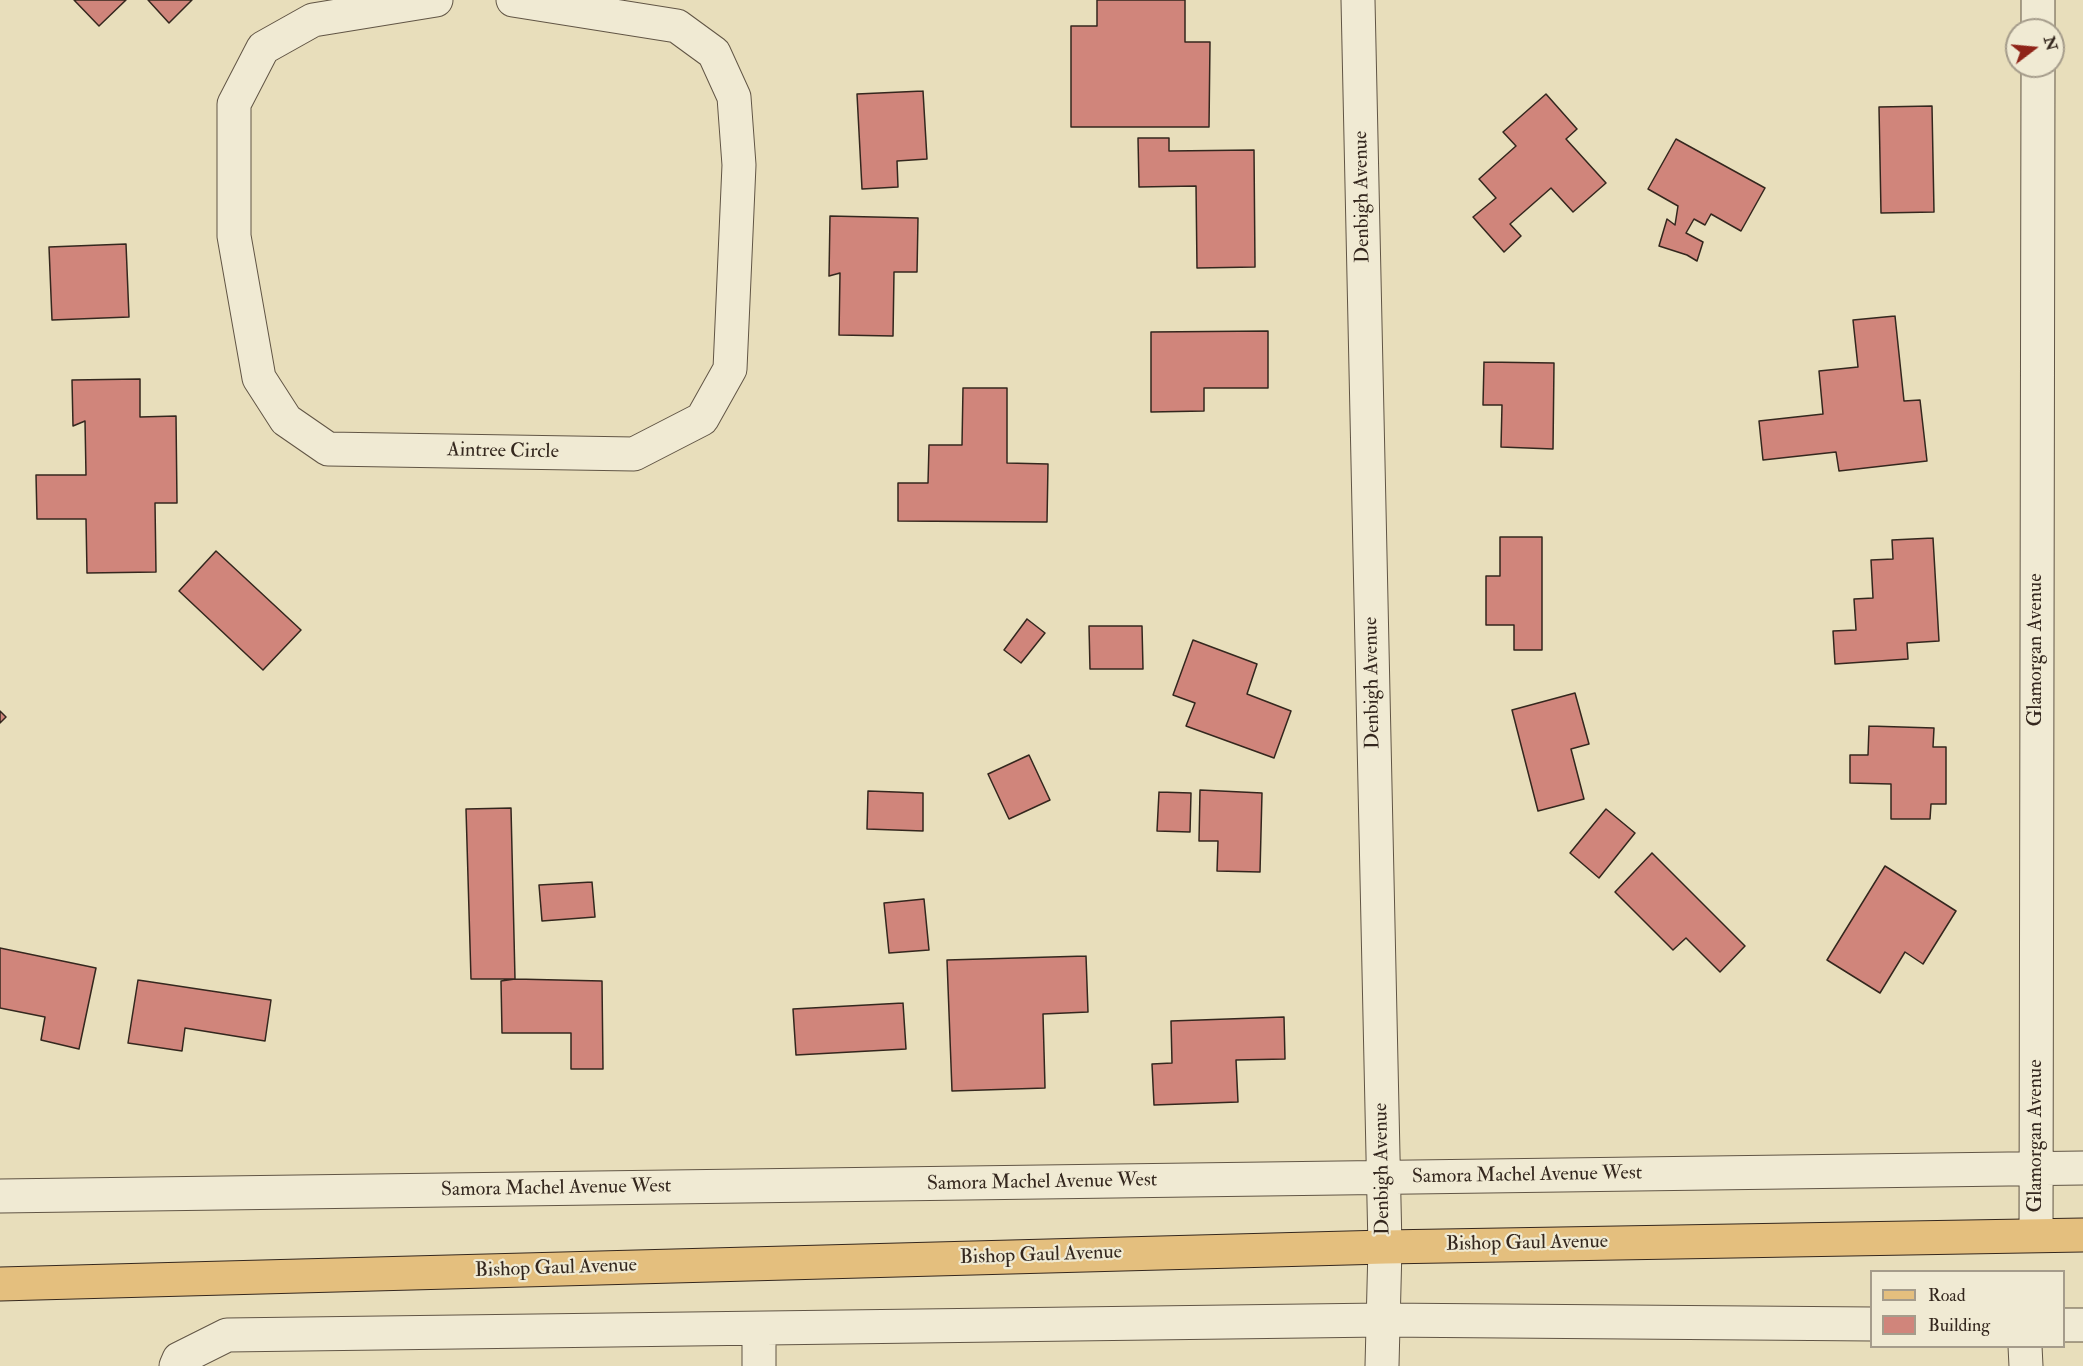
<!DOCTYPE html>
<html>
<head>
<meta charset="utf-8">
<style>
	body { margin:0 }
	#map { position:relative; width:2083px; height:1366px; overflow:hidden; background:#e8debb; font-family:"IM FELL Double Pica",serif }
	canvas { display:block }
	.legend { position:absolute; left:1870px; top:1270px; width:195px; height:78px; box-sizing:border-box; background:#f0ead3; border:2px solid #a59c8b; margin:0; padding:8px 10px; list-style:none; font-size:18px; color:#34271e }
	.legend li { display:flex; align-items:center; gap:12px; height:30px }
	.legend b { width:30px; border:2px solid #a59c8b }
	.north { position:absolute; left:2005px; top:18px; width:60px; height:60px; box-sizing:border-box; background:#f0ead3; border:2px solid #a59c8b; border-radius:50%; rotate:74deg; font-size:16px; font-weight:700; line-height:24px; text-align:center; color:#34271e }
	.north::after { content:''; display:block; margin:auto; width:21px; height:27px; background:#8f2418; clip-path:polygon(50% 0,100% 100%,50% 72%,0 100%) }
</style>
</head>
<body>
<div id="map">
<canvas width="2083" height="1366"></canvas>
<ul class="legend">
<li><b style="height:8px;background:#e4bf7e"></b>Road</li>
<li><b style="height:16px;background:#d0857b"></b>Building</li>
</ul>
<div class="north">N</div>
</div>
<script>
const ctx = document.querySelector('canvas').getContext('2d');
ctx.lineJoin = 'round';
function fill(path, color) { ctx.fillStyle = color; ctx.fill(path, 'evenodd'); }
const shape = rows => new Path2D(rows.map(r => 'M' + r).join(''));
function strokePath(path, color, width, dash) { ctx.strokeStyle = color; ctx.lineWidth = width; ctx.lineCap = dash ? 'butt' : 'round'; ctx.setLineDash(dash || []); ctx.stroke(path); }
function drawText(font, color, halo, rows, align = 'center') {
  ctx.font = font + ' "IM FELL Double Pica",serif'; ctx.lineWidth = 4.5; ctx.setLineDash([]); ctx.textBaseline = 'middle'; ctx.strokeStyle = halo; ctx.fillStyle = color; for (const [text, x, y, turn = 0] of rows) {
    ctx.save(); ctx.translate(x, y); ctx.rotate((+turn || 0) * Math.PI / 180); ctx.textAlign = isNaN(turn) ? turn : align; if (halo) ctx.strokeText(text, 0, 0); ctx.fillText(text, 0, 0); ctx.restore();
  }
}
const building = shape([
	[74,0,126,0,99,26,74,0],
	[148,0,192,0,169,23,148,0],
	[1097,0,1185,0,1185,42,1210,42,1209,127,1071,127,1071,26,1097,26,1097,0],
	[923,91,927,159,897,161,898,187,862,189,857,94,923,91],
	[1546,94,1577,129,1566,139,1606,183,1573,212,1551,188,1510,224,1521,236,1504,252,1473,217,1496,198,1479,179,1516,146,1503,132,1546,94],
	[1932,106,1934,212,1881,213,1879,107,1932,106],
	[1138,138,1169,138,1169,151,1254,150,1255,267,1197,268,1196,186,1139,187,1138,138],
	[1676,139,1765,188,1741,231,1711,214,1705,225,1694,219,1686,233,1703,242,1697,261,1687,255,1659,246,1667,219,1675,225,1678,206,1648,189,1676,139],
	[830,216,918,218,917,272,894,272,893,336,839,335,840,273,829,276,830,216],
	[126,244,129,317,52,320,49,247,126,244],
	[1895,316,1904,401,1920,400,1927,461,1839,471,1836,452,1763,460,1759,421,1823,414,1819,371,1858,367,1853,320,1895,316],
	[1268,331,1268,388,1204,388,1204,411,1151,412,1151,332,1268,331],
	[1484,362,1554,363,1553,449,1501,447,1502,405,1483,405,1484,362],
	[140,379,140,417,176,416,177,503,155,503,156,572,87,573,86,519,37,519,36,475,86,475,85,421,73,426,72,380,140,379],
	[963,388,1007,388,1007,463,1048,464,1047,522,898,521,898,483,928,483,929,445,962,445,963,388],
	[1500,537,1542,537,1542,650,1514,650,1514,625,1486,625,1486,576,1500,576,1500,537],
	[1933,538,1939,641,1907,643,1908,659,1835,664,1833,631,1856,630,1854,599,1873,598,1871,560,1893,559,1892,540,1933,538],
	[216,551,301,630,263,670,179,591,216,551],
	[1027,619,1045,633,1021,663,1004,650,1027,619],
	[1089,626,1142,626,1143,669,1090,669,1089,626],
	[1193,640,1257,664,1247,694,1291,711,1274,758,1186,726,1195,703,1173,695,1193,640],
	[1575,693,1589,744,1571,749,1584,799,1538,811,1512,710,1575,693],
	[0,711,6,717,0,723,0,711],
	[1869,726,1934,728,1933,747,1946,747,1946,804,1931,804,1930,819,1891,819,1891,784,1850,783,1850,755,1868,755,1869,726],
	[1029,755,1050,800,1009,819,988,774,1029,755],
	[1200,790,1262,793,1260,872,1217,871,1218,841,1199,841,1200,790],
	[868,791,923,793,923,831,867,829,868,791],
	[1159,792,1191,793,1190,832,1157,831,1159,792],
	[511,808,515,979,471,979,466,809,511,808],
	[1606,809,1635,833,1599,878,1570,853,1606,809],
	[1652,853,1745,946,1720,972,1686,938,1673,950,1615,892,1652,853],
	[1885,866,1956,911,1923,964,1905,952,1880,993,1827,960,1885,866],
	[592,882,595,917,542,921,539,885,592,882],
	[924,899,929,950,889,953,884,903,924,899],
	[0,948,96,968,79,1049,41,1040,45,1017,0,1008,0,948],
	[1086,956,1088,1012,1043,1014,1045,1088,952,1091,947,960,1086,956],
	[515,979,602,981,603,1069,571,1069,571,1033,502,1033,501,981,515,979],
	[138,980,271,1000,265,1041,185,1028,182,1051,128,1043,138,980],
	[903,1003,906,1049,796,1055,793,1009,903,1003],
	[1284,1017,1285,1059,1236,1060,1238,1102,1154,1105,1152,1064,1172,1063,1171,1021,1284,1017]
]);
const minor = shape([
	[436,0,313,20,263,48,234,104,234,236,259,378,286,420,328,449,634,454,702,419,730,369,739,165,734,97,714,53,677,26,513,0],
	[1358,0,1385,1247,1382,1366],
	[2038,30,2038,0],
	[0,1196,2083,1168],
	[2036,1234,2038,66],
	[2064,1325,2083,1325],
	[759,1329,759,1366],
	[2025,1346,2026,1366],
	[176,1366,179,1359,227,1335,1382,1320,1872,1324]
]);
const major = shape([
	[0,1284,1385,1247,2083,1235]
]);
const streetNames = [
	["Denbigh Avenue",1363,197,-91],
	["Aintree Circle",503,452,1],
	["Glamorgan Avenue",2037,650,-90],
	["Denbigh Avenue",1373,683,-91],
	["Glamorgan Avenue",2037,1136,-90],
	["Denbigh Avenue",1383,1169,-91],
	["Samora Machel Avenue West",1527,1176,-1],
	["Samora Machel Avenue West",1042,1183,-1],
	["Samora Machel Avenue West",556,1189,-1],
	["Bishop Gaul Avenue",1527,1244,-1],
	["Bishop Gaul Avenue",1041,1256,-2],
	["Bishop Gaul Avenue",556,1269,-2]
];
fill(building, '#d0857b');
strokePath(building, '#34271e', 1.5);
strokePath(minor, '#615545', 35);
strokePath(major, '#34271e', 35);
strokePath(minor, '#f0ead3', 33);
strokePath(major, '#e4bf7e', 33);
drawText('20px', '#34271e', '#f0ead3', streetNames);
</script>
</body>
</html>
